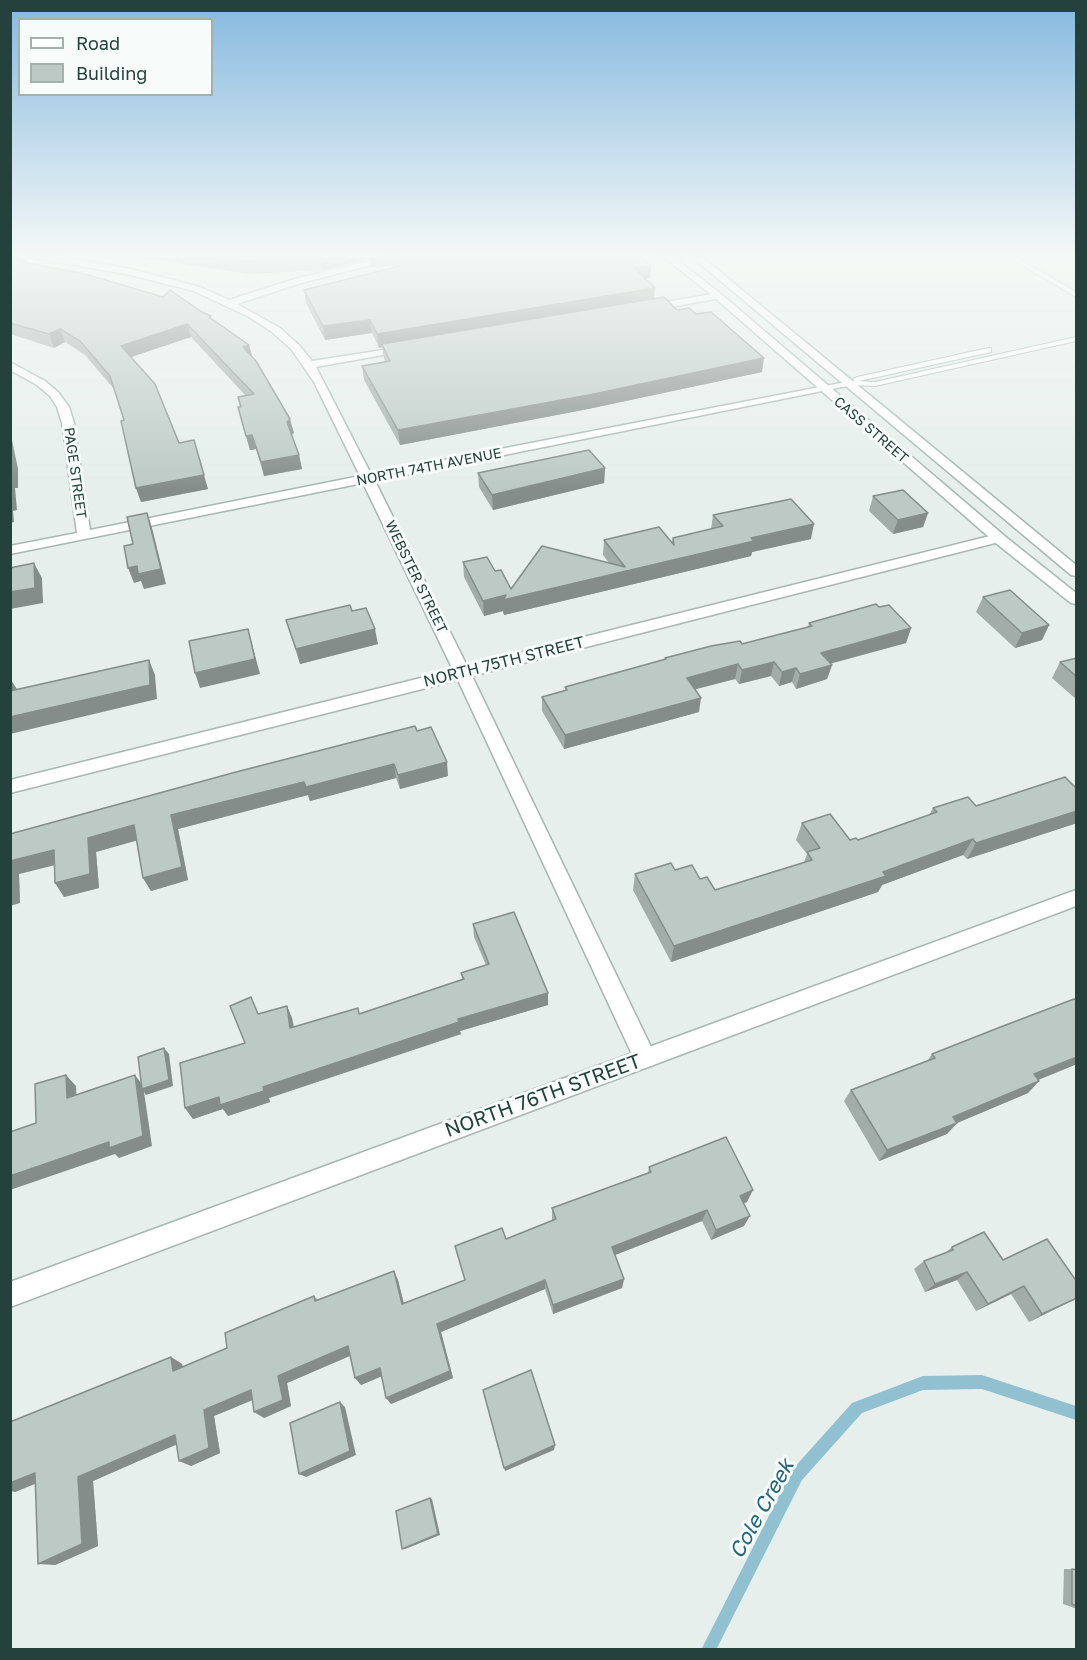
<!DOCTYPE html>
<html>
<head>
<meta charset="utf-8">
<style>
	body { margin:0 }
	#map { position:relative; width:1087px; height:1660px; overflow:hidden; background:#e6efec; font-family:"Golos Text",sans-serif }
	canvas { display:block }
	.frame { position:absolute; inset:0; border:12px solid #25413c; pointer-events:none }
	.legend { position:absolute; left:18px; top:18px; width:195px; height:78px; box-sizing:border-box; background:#f7fbf9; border:2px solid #a3b1ad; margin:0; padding:8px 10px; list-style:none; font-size:18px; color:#25413c }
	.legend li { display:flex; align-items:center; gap:12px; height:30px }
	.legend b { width:30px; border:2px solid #a3b1ad }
</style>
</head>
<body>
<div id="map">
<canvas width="1087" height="1660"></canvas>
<div class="frame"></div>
<ul class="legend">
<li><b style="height:8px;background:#fff"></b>Road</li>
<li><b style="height:16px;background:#bcc9c5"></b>Building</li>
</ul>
</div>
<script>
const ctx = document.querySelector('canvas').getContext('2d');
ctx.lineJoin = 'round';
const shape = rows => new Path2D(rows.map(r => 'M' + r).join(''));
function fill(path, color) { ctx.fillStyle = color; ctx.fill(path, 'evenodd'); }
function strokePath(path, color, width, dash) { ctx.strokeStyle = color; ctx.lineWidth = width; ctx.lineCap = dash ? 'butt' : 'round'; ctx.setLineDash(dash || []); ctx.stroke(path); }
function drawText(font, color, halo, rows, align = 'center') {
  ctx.font = font + ' "Golos Text",sans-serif'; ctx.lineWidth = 6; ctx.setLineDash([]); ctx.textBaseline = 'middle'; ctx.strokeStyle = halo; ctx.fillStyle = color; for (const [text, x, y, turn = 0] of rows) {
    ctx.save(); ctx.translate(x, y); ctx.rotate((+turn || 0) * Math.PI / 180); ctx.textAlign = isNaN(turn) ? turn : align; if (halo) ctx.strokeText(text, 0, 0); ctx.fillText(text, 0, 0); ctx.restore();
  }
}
const stream = shape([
	[982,1375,1076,1406,1076,1420,982,1389,923,1390,862,1413,802,1480,716,1650,701,1650,792,1470,852,1403,923,1376,982,1375]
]);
const service = shape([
	[1008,257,1016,257,1076,292,1076,297,1008,257],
	[1076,337,1076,341,875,386,847,385,843,383,854,381,853,379,857,377,988,348,991,348,991,352,859,381,875,382,1076,337]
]);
const minor = shape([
	[28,257,64,257,131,269,200,287,229,300,298,278,385,257,402,257,301,283,237,304,280,328,299,345,312,361,409,346,409,350,405,351,316,367,371,474,851,381,851,385,847,386,375,481,467,666,998,534,1003,535,1005,538,1003,541,472,676,653,1051,656,1058,653,1065,645,1068,637,1065,458,680,10,793,10,780,453,670,363,483,10,554,10,546,77,533,62,423,57,407,50,396,37,385,10,370,10,362,45,381,58,392,69,407,74,423,90,530,360,476,314,382,291,349,272,332,249,317,194,291,131,275,28,257],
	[718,293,721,294,721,298,648,311,643,308,648,305,718,293]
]);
const tertiary = shape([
	[1076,890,1076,906,10,1307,10,1282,1076,890]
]);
const secondary = shape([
	[664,257,674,257,721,294,1007,538,1076,593,1076,604,1071,603,997,544,715,298,664,257],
	[692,257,702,257,1076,565,1076,576,1071,575,692,257]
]);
const wall = shape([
	[10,257,24,257,26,263,212,320,252,356,294,433,291,434,299,455,302,469,264,476,256,449,250,450,238,407,240,407,238,397,245,395,191,337,131,357,179,443,208,489,141,502,136,488,124,420,114,389,85,355,65,342,54,348,10,334],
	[138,257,398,257,651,266,650,278,645,279,654,299,677,310,762,372,588,409,400,445,364,380,362,366,385,362,384,358,382,347,379,348,372,333,325,340,306,303,304,290,398,266,371,267,370,258,323,270,248,274],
	[605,468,604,483,493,510,479,487,478,473],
	[873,496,928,513,923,527,893,534,869,511],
	[713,515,811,539,752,552,751,556,504,615,503,611,484,616,464,577,463,562,495,571,511,589,609,563,603,555,604,540,672,542,673,538,711,529],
	[983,597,1049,625,1042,640,1015,648,976,612],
	[879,607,911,628,906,643,830,664,832,665,827,679,796,689,792,682,779,686,771,676,739,684,735,679,695,689,699,712,564,749,542,711,542,697,565,690,565,687,665,660,665,658,742,644,808,627,809,623],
	[352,611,378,644,300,664,286,620],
	[1077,658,1077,700,1052,678,1060,662],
	[417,731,448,776,400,789,396,778,310,801,308,795,178,829,188,880,151,891,143,878,137,840,96,852,99,888,64,897,54,865,19,874,20,903,10,834],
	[1077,789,1077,823,967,859,963,855,882,885,878,892,671,962,633,890,635,874,675,870,715,890,804,862,807,854,796,840,802,823,850,840,858,840,929,815,933,808,976,806],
	[473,924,548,993,548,1005,460,1031,461,1034,269,1098,270,1102,228,1116,223,1109,193,1119,185,1108,245,1043,287,1006,292,1018,294,1027,360,1014,462,979,461,973,486,965,474,937],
	[1077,1000,1077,1064,1038,1080,1039,1081,1028,1093,957,1123,947,1134,879,1161,844,1101,851,1090,928,1060,932,1054],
	[649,1167,747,1202,744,1203,744,1226,711,1240,702,1221,615,1255,624,1279,622,1288,553,1314,545,1289,441,1332,453,1378,391,1404,381,1376,361,1385,355,1378,350,1356,287,1383,291,1406,264,1418,252,1400,214,1416,220,1453,191,1466,176,1444,93,1481,98,1546,55,1565,35,1484,15,1492,171,1357,182,1364,183,1367,227,1348,314,1296,318,1300,398,1280,404,1304,465,1280,506,1239,552,1221,552,1208,648,1173],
	[952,1247,1003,1260,1077,1282,1077,1298,1029,1322,1011,1294,976,1311,957,1280,925,1292,914,1269,924,1261,944,1254],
	[1064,1569,1072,1569,1077,1570,1077,1609,1063,1604]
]);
const shadedWall = shape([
	[18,257,24,257,28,266,14,260],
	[321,257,370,257,370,258,323,270],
	[651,266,650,278,633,281,634,268],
	[655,288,654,301,382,344,382,347,379,348,377,334],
	[370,320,372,333,325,340,323,326],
	[187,324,191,337,125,359,121,346],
	[60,329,65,342,54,348,49,334],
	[249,345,253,359,243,347],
	[764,358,762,372,588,409,400,445,398,430],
	[290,419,294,433,290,436,287,422],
	[10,430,18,469,18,488,15,488,17,510,13,511,14,522,10,523],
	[252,435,256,449,250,450,246,436],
	[194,440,208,489,141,502,136,488],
	[299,455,302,469,264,476,261,462],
	[605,468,604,483,493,510,492,495],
	[147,513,152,528,166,584,144,589,141,581,134,583,128,568],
	[928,513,923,527,893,534,898,520],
	[814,524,811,539,752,552,751,556,504,615,503,611,484,616,483,601],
	[34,563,42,578,43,603,10,609,10,592],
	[1049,625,1042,640,1015,648,1022,633],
	[911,628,906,643,817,667,821,653],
	[248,629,260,674,200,688,195,673],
	[375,629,378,644,300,664,296,649],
	[149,660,155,675,157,699,10,734,10,717],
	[774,662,771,676,739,684,742,670],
	[738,664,735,679,685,692,687,678],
	[832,665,827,679,796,689,800,674],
	[796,668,792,682,779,686,782,672],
	[10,678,18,691,10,693],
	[701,698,699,712,564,749,565,735],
	[447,762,448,776,400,789,398,775],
	[394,764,396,778,310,801,308,795,178,829,188,880,151,891,143,878,171,815,304,782],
	[1077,811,1077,823,967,859,976,843],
	[134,825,142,839,96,852,99,888,64,897,55,883,88,838],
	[973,839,963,855,882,885,878,892,671,962,674,946],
	[54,850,63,863,19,874,20,903,10,906,10,861],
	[548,993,548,1005,460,1031,461,1034,269,1098,270,1102,228,1116,223,1109,193,1119,185,1108,219,1097,263,1087,458,1019],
	[287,1006,292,1018,296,1040,290,1028],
	[164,1048,169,1054,173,1086,146,1095,144,1092,152,1146,119,1158,115,1154,10,1190,10,1176,135,1075,144,1087],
	[1077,1057,1077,1064,1023,1086,1034,1074],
	[66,1075,76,1086,77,1109,67,1098],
	[1039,1081,1028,1093,957,1123,947,1134,879,1161,887,1150,953,1117],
	[753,1190,747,1202,734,1207,740,1196],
	[707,1210,702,1221,610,1257,612,1247],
	[750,1216,744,1226,711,1240,716,1230],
	[394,1271,398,1280,406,1313,402,1304],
	[967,1272,957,1280,925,1292,935,1284],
	[624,1279,622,1288,553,1314,553,1305],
	[545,1280,545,1289,441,1332,453,1378,391,1404,386,1398,437,1324],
	[1024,1286,1011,1294,976,1311,988,1304],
	[1077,1298,1029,1322,1042,1314],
	[348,1346,354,1354,287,1383,291,1406,264,1418,254,1412,278,1376],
	[171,1357,182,1364,185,1378,173,1371],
	[380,1368,385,1375,361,1385,355,1378],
	[251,1390,260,1397,214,1416,220,1453,191,1466,179,1461,204,1410],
	[340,1402,345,1407,356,1455,306,1477,299,1474],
	[175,1435,187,1440,93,1481,98,1546,55,1565,38,1564,78,1477],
	[555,1445,554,1450,505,1471,504,1468],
	[35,1473,51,1477,15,1492,10,1491,10,1483],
	[430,1498,432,1499,440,1535,405,1549,402,1549]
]);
const building = shape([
	[10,257,18,257,14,260,89,275,163,297,170,290,202,312,211,316,209,317,249,345,243,347,256,361,290,419,287,422,299,455,261,462,252,435,246,436,238,407,241,407,238,397,254,394,187,324,121,346,155,384,179,443,194,440,204,475,136,488,121,421,124,420,110,376,80,341,60,329,49,334,10,323,10,257],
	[221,257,315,257,245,261,221,257],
	[399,257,642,257,651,266,634,268,655,288,377,334,370,320,323,326,304,290,400,266,399,257],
	[664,297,677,310,689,308,696,314,711,312,764,358,589,395,398,430,362,366,390,361,382,344,664,297],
	[589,450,605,468,492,495,478,473,589,450],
	[903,490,928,513,898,520,873,496,903,490],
	[791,499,814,524,751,538,754,541,503,600,506,595,483,601,463,562,487,557,495,571,501,570,511,589,542,546,625,567,604,540,659,527,674,545,673,538,723,526,713,515,791,499],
	[147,513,161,569,138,574,137,566,128,568,124,546,133,544,127,517,147,513],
	[34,563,35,588,10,592,10,568,34,563],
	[1010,590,1049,625,1022,633,983,597,1010,590],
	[876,604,879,607,889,605,911,628,821,653,832,665,800,674,796,668,782,672,774,662,742,670,738,664,687,678,701,698,565,735,542,697,567,690,565,687,666,659,665,658,711,646,740,641,742,644,761,639,812,626,809,623,876,604],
	[350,605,352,611,366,608,375,629,296,649,286,620,350,605],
	[248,629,255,659,195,673,189,641,248,629],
	[1077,658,1077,677,1060,662,1077,658],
	[149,660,150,685,10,717,10,691,149,660],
	[415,726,417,731,431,727,447,762,398,775,394,764,306,787,304,782,171,815,182,867,143,878,134,825,88,838,90,874,55,883,54,850,10,861,10,834,236,772,415,726],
	[1065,777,1077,789,1077,811,976,843,973,839,883,872,886,876,674,946,635,874,671,863,675,870,692,865,700,879,707,877,715,890,812,860,807,852,820,848,802,823,830,814,850,840,856,838,858,840,937,812,933,808,968,797,976,806,1065,777],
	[514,912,548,993,458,1019,459,1022,263,1087,264,1091,220,1105,219,1097,185,1108,180,1063,245,1043,230,1006,251,997,258,1014,287,1006,290,1028,358,1008,359,1014,464,979,461,973,489,964,473,924,514,912],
	[1074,999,1077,1000,1077,1057,1034,1074,1039,1081,953,1117,957,1123,887,1150,851,1090,935,1058,932,1054,998,1028,1074,999],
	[164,1048,169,1080,142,1089,138,1057,164,1048],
	[66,1075,67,1098,135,1075,143,1136,109,1148,109,1142,10,1176,10,1132,36,1123,35,1084,66,1075],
	[726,1137,753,1190,740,1196,750,1216,716,1230,707,1210,612,1247,624,1279,553,1305,545,1280,437,1324,450,1371,386,1398,380,1368,355,1378,348,1346,278,1376,283,1400,254,1412,251,1390,204,1410,209,1448,179,1461,175,1435,78,1477,82,1544,38,1564,35,1473,10,1483,10,1422,171,1357,173,1371,227,1348,225,1333,314,1296,315,1301,394,1271,402,1304,465,1280,455,1246,502,1228,506,1239,556,1219,552,1208,651,1172,649,1167,726,1137],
	[984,1232,1003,1260,1047,1239,1077,1282,1077,1298,1042,1314,1024,1286,988,1304,967,1272,935,1284,924,1261,953,1250,952,1247,984,1232],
	[531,1370,555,1445,504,1468,483,1390,531,1370],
	[340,1402,350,1451,299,1474,290,1423,340,1402],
	[430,1498,438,1534,402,1549,396,1511,430,1498],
	[1072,1569,1077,1570,1077,1606,1072,1604,1072,1569]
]);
const farStreetnames = [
	["CASS STREET",871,430,41],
	["NORTH 74TH AVENUE",429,467,-11],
	["PAGE STREET",75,473,82],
	["WEBSTER STREET",416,577,64]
];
const streetNames = [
	["NORTH 75TH STREET",504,662,-14]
];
const nearStreetnames = [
	["NORTH 76TH STREET",543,1096,-20]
];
const nearWaternames = [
	["Cole Creek",762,1509,-61]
];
fill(stream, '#91c1d1');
strokePath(service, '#a8b7b4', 2);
strokePath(minor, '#a8b7b4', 3);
strokePath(tertiary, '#a8b7b4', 3);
strokePath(secondary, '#a5bab4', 3);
fill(service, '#fff');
fill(minor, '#fff');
fill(tertiary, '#fff');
fill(secondary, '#fff');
fill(wall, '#a2ada9');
fill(shadedWall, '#848d8a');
fill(building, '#bcc9c5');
strokePath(building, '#848d8a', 1.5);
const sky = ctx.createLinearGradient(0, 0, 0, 490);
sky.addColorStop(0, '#85b9df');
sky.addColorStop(0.52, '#f4f8f6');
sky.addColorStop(1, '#f4f8f600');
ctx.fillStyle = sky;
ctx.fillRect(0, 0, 1087, 490);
drawText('14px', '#25413c', '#f7fbf9', farStreetnames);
drawText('16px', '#25413c', '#f7fbf9', streetNames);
drawText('20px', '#25413c', '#f7fbf9', nearStreetnames);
drawText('italic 21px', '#21647b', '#f7fbf9', nearWaternames);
</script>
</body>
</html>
